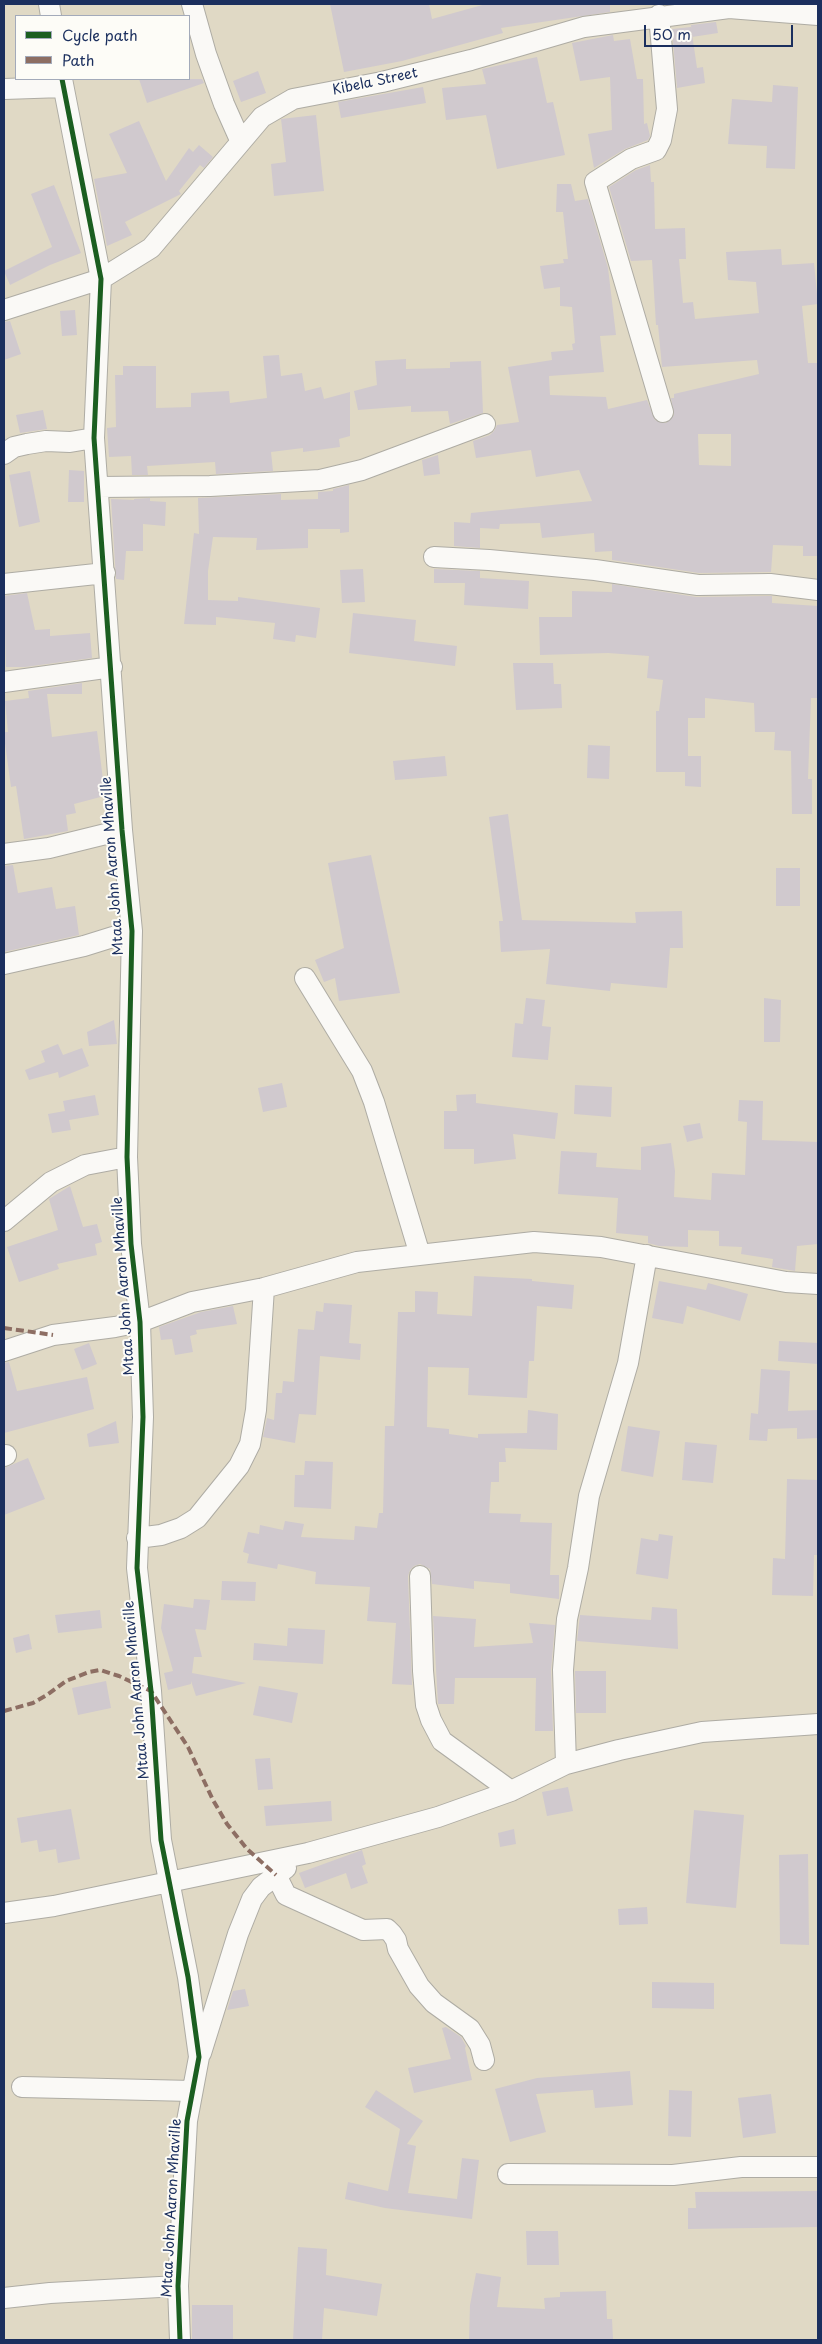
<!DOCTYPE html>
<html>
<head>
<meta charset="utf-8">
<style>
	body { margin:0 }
	#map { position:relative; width:822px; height:2344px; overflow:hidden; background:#e0d9c5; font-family:"Playpen Sans",sans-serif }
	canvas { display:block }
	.frame { position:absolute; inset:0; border:5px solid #1b2f5e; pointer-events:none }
	.legend { position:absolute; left:15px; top:15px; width:175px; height:65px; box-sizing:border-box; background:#fdfcf7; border:1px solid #a3aaba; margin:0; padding:6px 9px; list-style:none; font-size:15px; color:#1b2f5e }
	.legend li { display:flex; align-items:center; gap:10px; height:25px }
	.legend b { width:25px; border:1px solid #a3aaba }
	.scale { position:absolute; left:644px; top:25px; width:149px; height:22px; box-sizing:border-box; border:2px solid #1b2f5e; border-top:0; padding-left:6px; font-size:15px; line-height:18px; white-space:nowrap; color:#1b2f5e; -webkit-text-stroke:4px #fdfcf7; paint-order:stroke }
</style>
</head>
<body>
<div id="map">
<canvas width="822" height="2344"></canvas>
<div class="frame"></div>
<ul class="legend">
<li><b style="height:6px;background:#1b5e20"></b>Cycle path</li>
<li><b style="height:6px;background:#8d6e63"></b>Path</li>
</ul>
<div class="scale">50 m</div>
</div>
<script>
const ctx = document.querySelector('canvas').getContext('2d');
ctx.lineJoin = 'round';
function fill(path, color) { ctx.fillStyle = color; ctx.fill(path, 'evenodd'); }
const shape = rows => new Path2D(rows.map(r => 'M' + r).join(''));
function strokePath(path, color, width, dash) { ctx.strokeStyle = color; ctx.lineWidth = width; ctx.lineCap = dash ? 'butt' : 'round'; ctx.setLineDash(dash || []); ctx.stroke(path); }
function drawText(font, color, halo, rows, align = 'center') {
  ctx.font = font + ' "Playpen Sans",sans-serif'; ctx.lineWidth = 4; ctx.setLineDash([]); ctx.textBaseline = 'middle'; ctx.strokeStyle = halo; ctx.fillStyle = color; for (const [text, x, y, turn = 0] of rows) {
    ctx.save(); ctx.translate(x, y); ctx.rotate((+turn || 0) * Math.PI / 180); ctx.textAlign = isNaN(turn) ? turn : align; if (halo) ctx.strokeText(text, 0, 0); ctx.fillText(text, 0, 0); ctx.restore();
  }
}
const building = shape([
	[330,4,429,4,432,19,486,4,610,4,610,12,501,28,503,33,402,61,344,72],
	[716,22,718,33,692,37,691,25],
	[691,27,697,68,703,67,705,83,677,88,672,29],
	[613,35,614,41,630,39,637,79,643,79,644,124,647,123,650,136,648,140,625,149,594,168,588,134,612,130,610,77,580,81,572,43],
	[537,57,547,103,553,102,565,155,497,169,486,115,446,120,442,88,486,84,482,69],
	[258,71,266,93,241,102,233,81],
	[139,79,202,79,204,83,147,103],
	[773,85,798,87,795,169,766,168,767,146,728,144,732,99,772,102],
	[423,87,426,103,341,118,338,102],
	[316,115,324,191,274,196,271,164,286,162,281,119],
	[139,121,166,181,189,148,193,152,199,145,213,157,204,168,200,165,179,191,181,194,125,222,132,235,107,246,94,179,127,173,109,134],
	[650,165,651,182,654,182,655,229,685,228,686,259,679,259,683,303,693,302,695,319,759,313,756,282,728,280,726,252,781,249,782,265,814,263,818,304,802,306,808,363,818,363,818,556,803,556,803,546,773,545,771,572,699,573,612,560,612,551,595,552,594,533,542,538,540,523,500,524,499,529,480,528,480,548,454,546,454,522,470,523,471,513,592,501,579,470,536,477,531,450,476,458,473,441,490,435,494,431,497,425,519,422,508,367,552,360,551,352,573,350,572,344,575,343,572,307,560,306,560,287,544,289,540,266,564,263,563,259,568,259,563,212,556,212,557,184,571,184,575,201,588,199,608,268,616,335,600,336,604,372,549,376,550,395,606,397,608,409,647,400,655,420,666,423,674,415,671,398,674,398,674,394,759,374,757,360,662,367,658,325,656,325,652,260,631,261,609,187,636,170],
	[698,434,731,434,731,466,699,465],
	[54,185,81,253,50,265,10,285,4,271,52,247,31,194],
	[75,310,77,335,62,336,60,311],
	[10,321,21,354,4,360,4,322],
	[279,355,281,376,302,373,305,391,321,387,324,399,350,392,350,436,339,439,340,447,303,452,303,448,271,452,273,471,216,474,215,462,147,466,148,475,132,475,131,456,109,457,107,428,116,427,115,375,123,375,123,366,156,366,156,408,191,407,191,393,229,391,230,403,267,398,263,356],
	[406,359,406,369,450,368,450,362,481,361,483,413,450,424,448,411,411,412,411,406,358,410,354,391,377,385,375,361],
	[43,410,47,429,20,433,16,415],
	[438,455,440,474,424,476,422,460],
	[69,470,84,471,84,502,68,502],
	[30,471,40,522,19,527,9,475],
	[349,485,349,532,340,533,340,529,308,529,308,548,256,550,257,538,213,537,208,571,208,600,238,601,238,597,320,608,316,638,296,635,295,642,273,639,275,623,216,617,216,625,184,624,194,533,199,534,198,498,281,494,281,500,318,499,318,492,333,491,333,489],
	[150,498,150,501,166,502,165,526,143,524,143,551,126,551,124,580,116,579,111,499,134,500,134,499],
	[363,569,365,602,342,603,340,570],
	[434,569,480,571,480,578,529,581,528,609,464,605,465,583,434,583],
	[612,584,696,597,769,596,772,596,772,603,818,606,817,698,811,698,808,779,812,779,812,814,792,814,791,751,774,750,775,732,755,732,754,703,705,698,705,718,688,718,688,756,701,756,701,787,685,786,685,772,656,772,656,711,659,711,663,680,647,678,649,656,608,653,540,655,539,617,572,617,572,591,612,592],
	[27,593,35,630,50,629,50,636,90,633,92,658,25,667,6,667,4,596],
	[353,613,416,620,414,641,457,646,455,666,349,653],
	[513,663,553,663,554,684,561,684,562,708,516,710],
	[82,683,82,694,47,694,52,737,97,731,103,780,107,780,108,795,74,804,76,813,66,815,68,831,24,839,16,786,11,787,4,736,4,732,8,732,5,701,29,698,28,691],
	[588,745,610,746,609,779,587,778],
	[445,756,447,776,395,780,393,761],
	[508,814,522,920,636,923,635,912,682,911,683,948,670,948,667,988,611,983,610,991,546,984,550,949,501,952,499,921,503,921,489,817],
	[371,855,400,993,339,1001,335,978,324,982,315,960,344,948,328,863],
	[13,865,18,893,52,887,56,909,75,906,79,935,4,952,4,866],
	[776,868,800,868,800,906,776,906],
	[526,998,545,1000,542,1026,551,1027,548,1060,512,1057,515,1023,523,1024],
	[764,998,781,1000,780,1042,764,1042],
	[114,1020,117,1044,89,1046,87,1032],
	[58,1044,63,1055,82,1048,89,1066,59,1078,58,1072,29,1080,25,1070,45,1062,41,1051],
	[282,1083,287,1107,263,1112,258,1088],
	[575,1085,612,1087,611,1117,574,1114],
	[476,1094,476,1103,558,1113,555,1139,513,1134,516,1159,474,1164,474,1149,444,1149,444,1111,457,1111,456,1095],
	[95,1095,99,1115,69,1120,71,1130,52,1133,48,1114,65,1111,63,1101],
	[739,1100,763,1101,762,1140,818,1142,818,1244,797,1246,795,1271,772,1267,773,1259,741,1254,742,1247,719,1246,719,1231,688,1230,688,1247,659,1246,648,1243,648,1236,616,1233,618,1198,558,1194,561,1151,597,1153,596,1167,641,1170,641,1147,671,1143,675,1171,674,1197,711,1200,712,1173,745,1175,747,1122,738,1121],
	[700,1123,703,1138,687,1142,683,1126],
	[70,1186,83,1227,97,1224,102,1242,95,1244,97,1255,57,1264,59,1269,19,1282,7,1247,58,1230,49,1199],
	[474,1276,532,1279,532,1281,574,1285,572,1309,537,1306,534,1361,529,1361,527,1398,468,1395,469,1368,428,1367,427,1427,449,1429,449,1434,478,1438,478,1434,527,1433,528,1410,558,1414,557,1450,505,1448,506,1462,499,1462,499,1482,491,1482,489,1513,521,1514,520,1522,552,1523,550,1575,559,1575,559,1599,510,1593,510,1584,474,1581,474,1589,432,1584,430,1569,420,1564,414,1566,410,1570,408,1576,412,1685,392,1684,396,1623,367,1621,370,1587,315,1584,316,1572,278,1564,277,1569,247,1563,249,1554,243,1552,248,1532,259,1534,260,1525,283,1530,285,1521,304,1524,301,1537,354,1540,355,1526,377,1528,379,1513,383,1513,385,1426,394,1426,398,1312,415,1312,415,1291,438,1292,437,1314,472,1316],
	[659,1281,706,1290,708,1283,748,1294,740,1321,687,1306,683,1324,652,1318],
	[324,1303,352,1305,349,1343,361,1344,360,1360,320,1356,316,1415,299,1414,295,1443,263,1437,267,1418,274,1420,276,1393,282,1393,283,1381,294,1382,298,1329,314,1330,316,1311,323,1312],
	[233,1306,237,1324,196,1330,197,1334,190,1336,193,1352,175,1355,172,1339,161,1340,159,1327,201,1312],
	[779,1341,818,1343,818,1364,778,1361],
	[89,1343,97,1364,82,1370,74,1349],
	[9,1362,17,1391,87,1377,94,1409,4,1433,4,1363],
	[761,1369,790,1371,788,1411,818,1410,818,1438,797,1439,797,1428,768,1429,767,1441,749,1440,751,1413,758,1414],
	[116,1421,119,1443,89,1447,87,1434],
	[628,1426,660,1431,653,1477,621,1471],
	[685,1442,717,1445,713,1483,682,1480],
	[28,1458,45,1499,4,1515,4,1468],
	[305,1461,333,1462,331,1509,294,1507,295,1475,304,1475],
	[787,1479,818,1480,818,1555,814,1555,813,1596,772,1595,773,1558,785,1559],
	[659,1534,673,1536,668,1579,636,1574,641,1538,658,1541],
	[222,1581,256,1582,255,1601,221,1600],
	[194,1599,210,1600,206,1630,195,1629,202,1657,194,1657,192,1673,246,1683,196,1696,191,1681,191,1684,168,1690,164,1673,173,1671,161,1628,164,1604,193,1608],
	[652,1607,677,1609,678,1649,577,1641,580,1615,651,1620],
	[100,1610,102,1628,58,1633,55,1615],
	[433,1616,476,1619,474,1647,533,1643,529,1623,555,1625,551,1670,553,1731,535,1731,536,1678,455,1678,454,1704,438,1704],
	[288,1628,325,1630,323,1664,253,1660,254,1643,287,1646],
	[29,1634,32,1649,16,1653,13,1638],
	[575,1671,606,1671,606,1713,576,1713],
	[106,1681,111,1708,78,1715,72,1688],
	[259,1686,298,1693,292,1723,253,1715],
	[270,1758,273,1789,258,1790,255,1759],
	[568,1787,573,1811,547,1816,542,1792],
	[331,1801,332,1821,266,1826,264,1806],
	[71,1809,80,1859,58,1863,56,1849,39,1852,37,1840,21,1843,17,1818],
	[694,1810,744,1815,736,1908,686,1903],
	[514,1829,516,1844,500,1847,498,1833],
	[362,1850,366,1864,362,1866,368,1883,351,1889,346,1873,305,1888,299,1873],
	[808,1854,809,1945,780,1944,779,1855],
	[647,1907,648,1924,619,1925,618,1909],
	[652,1982,714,1983,714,2009,652,2008],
	[245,1989,249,2006,227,2010,233,1991],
	[446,2027,461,2037,466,2046,465,2048,472,2080,414,2093,408,2068,451,2059,442,2028],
	[630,2071,633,2105,595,2108,593,2090,536,2094,546,2132,510,2142,495,2089,537,2078],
	[376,2090,423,2121,407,2144,416,2146,408,2193,457,2199,462,2158,479,2160,472,2219,385,2208,345,2199,348,2182,388,2191,400,2129,365,2107],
	[669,2090,692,2091,691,2137,668,2136],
	[771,2094,776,2133,743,2138,738,2098],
	[818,2191,818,2227,688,2229,688,2208,696,2208,695,2192],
	[526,2231,558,2231,559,2265,527,2265],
	[298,2247,327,2249,326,2275,382,2284,377,2316,324,2308,322,2340,293,2340],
	[476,2273,501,2277,497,2307,545,2309,544,2298,560,2297,560,2292,606,2291,607,2319,612,2319,613,2339,469,2340,470,2305],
	[192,2305,233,2305,233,2340,192,2340]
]);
const minor = shape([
	[49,4,51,16],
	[192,4,206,54,224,104,240,140],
	[659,15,667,109,661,140,656,150,631,159,595,182,663,412],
	[62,79,101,279,94,438,122,830,132,931,127,1157,131,1244,140,1322,143,1417,137,1568,151,1691,161,1840,188,1977,199,2057,187,2121,178,2286,180,2340],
	[4,89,63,87],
	[4,310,101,279,151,248,262,117,293,99,382,82,471,60,584,27,729,8,818,15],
	[4,454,14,447,27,444,46,441,70,442,94,438],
	[98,487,210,486,320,480,362,470,485,424],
	[434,557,489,560,595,570,698,585,770,584,818,590],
	[4,584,105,573],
	[4,682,112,667],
	[4,854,49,848,122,830],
	[4,964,84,946,132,931],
	[305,978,362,1071,374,1102,420,1255],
	[4,1221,51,1182,85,1165,127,1157],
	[4,1351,53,1335,115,1327,140,1322,192,1302,264,1288,357,1262,534,1242,601,1247,786,1282,818,1284],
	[4,1456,6,1455],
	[137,1538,161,1535,181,1528,197,1518,239,1466,250,1444,256,1410,264,1288],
	[420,1576,423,1671,426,1705,431,1720,442,1741,511,1791],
	[566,1764,563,1670,567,1619,578,1568,589,1496,628,1363,647,1255],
	[276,1875,286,1895,363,1930,387,1929,392,1934,396,1940,398,1949,419,1986,434,2003,470,2029,480,2045,484,2060],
	[4,1913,54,1906,308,1853,438,1817,511,1791,566,1764,619,1750,702,1732,818,1724],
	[201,2053,238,1934,252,1899,261,1887,286,1868],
	[22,2087,192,2091],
	[508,2174,673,2175,741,2167,818,2167],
	[4,2298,50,2293,178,2286]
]);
const quiet = shape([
	[4,1328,53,1335],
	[4,1711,33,1703,47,1695,66,1681,89,1672,100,1670,119,1676,151,1691,188,1747,213,1800,227,1824,247,1849,276,1875]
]);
const cycleway = shape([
	[62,79,101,279,94,438,122,830,132,931,127,1157,131,1244,140,1322,143,1417,137,1568,151,1691,161,1840,188,1977,199,2057,187,2121,178,2286,180,2340]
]);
const streetNames = [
	["Kibela Street",375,82,-12],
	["Mtaa John Aaron Mhaville",113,866,-94],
	["Mtaa John Aaron Mhaville",124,1286,-94],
	["Mtaa John Aaron Mhaville",137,1690,-95],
	["Mtaa John Aaron Mhaville",172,2208,-87]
];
fill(building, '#d0c9ce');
strokePath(minor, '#aeaca4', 22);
strokePath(minor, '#faf9f6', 20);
strokePath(quiet, '#8d6e63', 4, [8, 4]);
strokePath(cycleway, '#1b5e20', 5);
drawText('14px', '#1b2f5e', '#fdfcf7', streetNames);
</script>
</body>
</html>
